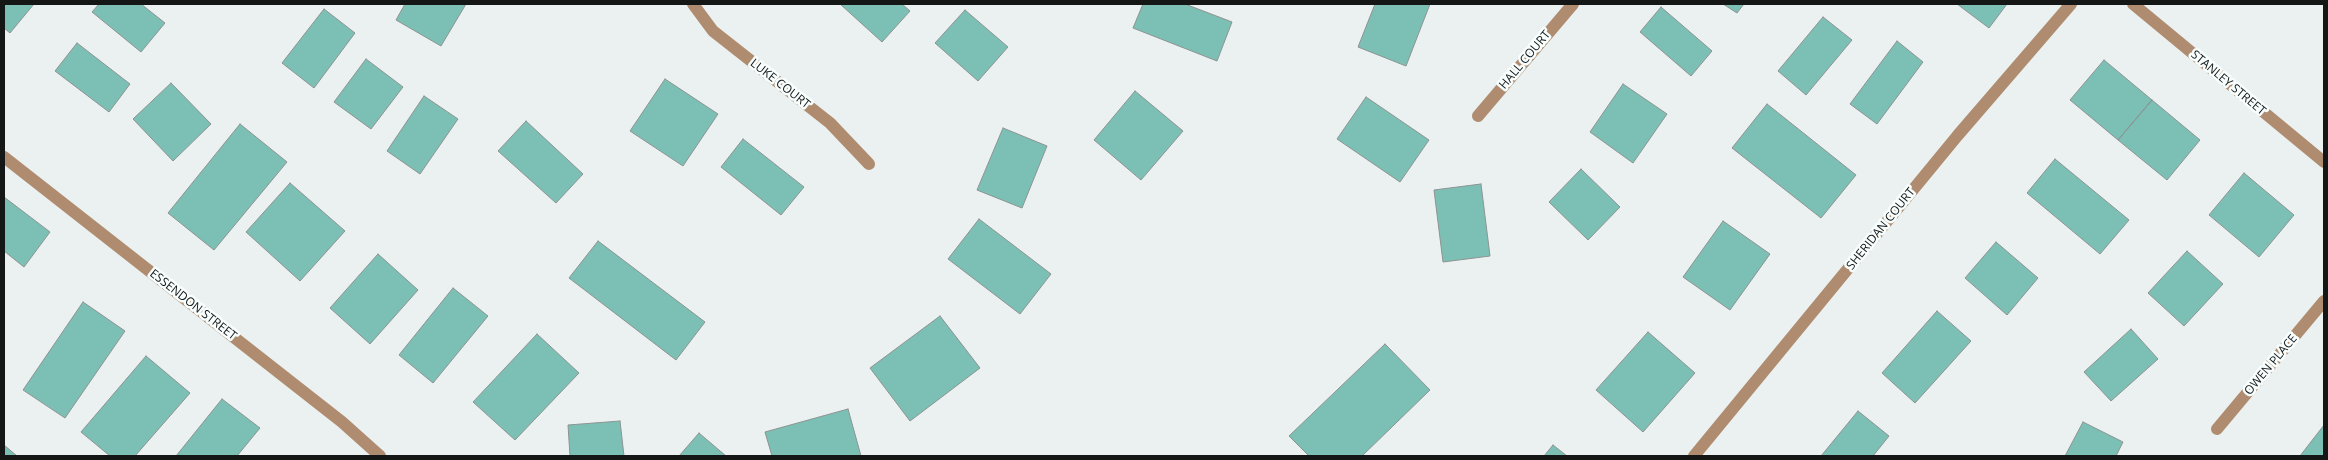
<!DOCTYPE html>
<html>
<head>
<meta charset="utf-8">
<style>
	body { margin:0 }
	#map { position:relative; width:2328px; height:460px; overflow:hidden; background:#eaf1f0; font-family:"Open Sans",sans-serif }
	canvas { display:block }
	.frame { position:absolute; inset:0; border:5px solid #151717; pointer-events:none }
</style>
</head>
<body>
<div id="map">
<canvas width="2328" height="460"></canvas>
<div class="frame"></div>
</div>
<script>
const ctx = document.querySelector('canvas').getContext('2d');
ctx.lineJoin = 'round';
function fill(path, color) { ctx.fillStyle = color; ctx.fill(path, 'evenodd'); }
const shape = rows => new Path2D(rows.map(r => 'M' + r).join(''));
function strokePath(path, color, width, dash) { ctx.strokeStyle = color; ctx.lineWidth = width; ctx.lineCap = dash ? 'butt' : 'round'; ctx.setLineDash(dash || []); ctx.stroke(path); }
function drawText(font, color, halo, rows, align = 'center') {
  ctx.font = font + ' "Open Sans",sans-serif'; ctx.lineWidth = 5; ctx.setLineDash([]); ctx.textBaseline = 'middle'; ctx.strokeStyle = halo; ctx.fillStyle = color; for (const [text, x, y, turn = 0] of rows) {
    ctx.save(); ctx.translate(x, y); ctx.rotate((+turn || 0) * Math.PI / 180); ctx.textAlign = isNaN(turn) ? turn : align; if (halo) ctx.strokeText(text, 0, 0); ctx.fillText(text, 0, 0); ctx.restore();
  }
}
const building = shape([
	[4,4,34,4,10,33,4,28,4,4],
	[99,4,141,4,165,23,141,52,92,12,99,4],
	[405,4,466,4,441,46,396,20,405,4],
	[840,4,902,4,910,11,882,42,840,4],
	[1143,4,1185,4,1232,22,1217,61,1133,28,1143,4],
	[1375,4,1430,4,1406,66,1358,47,1375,4],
	[1723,4,1744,4,1737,13,1723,4],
	[1957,4,2007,4,1989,28,1957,4],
	[1661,7,1712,51,1691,76,1640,32,1661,7],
	[324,9,355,33,314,88,282,63,324,9],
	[965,10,1008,47,978,81,935,43,965,10],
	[1823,17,1852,40,1806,95,1778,71,1823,17],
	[1897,41,1923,62,1877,124,1850,104,1897,41],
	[77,43,130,84,109,112,55,71,77,43],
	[366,59,403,87,371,129,334,102,366,59],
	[2104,60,2152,100,2118,140,2070,100,2104,60],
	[665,79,718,114,683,166,630,131,665,79],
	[171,83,211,124,173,161,133,119,171,83],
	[1623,84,1667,114,1633,163,1590,132,1623,84],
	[1135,91,1183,131,1141,180,1094,140,1135,91],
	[424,96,458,119,420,174,387,151,424,96],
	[1366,97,1429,140,1400,182,1337,139,1366,97],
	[2152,100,2200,140,2167,180,2118,140,2152,100],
	[1767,104,1856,175,1821,218,1732,148,1767,104],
	[526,121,583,174,556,203,498,151,526,121],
	[240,124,287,162,214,250,168,213,240,124],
	[1003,128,1047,146,1022,208,977,190,1003,128],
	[743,139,804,187,781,215,721,167,743,139],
	[2055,159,2129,220,2100,254,2027,193,2055,159],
	[1581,169,1620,207,1588,240,1549,202,1581,169],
	[2244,173,2294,215,2259,257,2209,215,2244,173],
	[290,183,345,231,300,281,246,232,290,183],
	[1481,184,1490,256,1443,262,1434,190,1481,184],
	[4,197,50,232,24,267,4,251,4,197],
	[979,219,1051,274,1020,314,948,259,979,219],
	[1723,221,1770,254,1730,310,1683,277,1723,221],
	[598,241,705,322,676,360,569,278,598,241],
	[1996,242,2038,278,2007,315,1965,278,1996,242],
	[2187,251,2223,284,2184,326,2148,293,2187,251],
	[378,254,418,290,370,344,330,308,378,254],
	[453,288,488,316,433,383,399,355,453,288],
	[83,302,125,331,65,418,23,390,83,302],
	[1937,311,1971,341,1915,403,1882,373,1937,311],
	[940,316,980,368,910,421,870,368,940,316],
	[2131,329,2158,359,2111,401,2084,372,2131,329],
	[1648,332,1695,373,1643,432,1596,390,1648,332],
	[537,334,579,373,515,440,473,402,537,334],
	[1385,344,1430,390,1362,456,1309,456,1289,436,1385,344],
	[146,356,190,393,135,456,110,456,81,432,146,356],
	[222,399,260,428,237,456,176,456,222,399],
	[848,409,861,456,772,456,765,432,848,409],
	[1858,411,1889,436,1873,456,1821,456,1858,411],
	[620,421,624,456,570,456,568,425,620,421],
	[2083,422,2123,442,2116,456,2065,456,2083,422],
	[2324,425,2324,456,2300,456,2324,425],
	[699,433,726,456,679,456,699,433],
	[4,445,17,456,4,456,4,445],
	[1553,445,1567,456,1544,456,1553,445]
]);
const minor = shape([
	[693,4,713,31,830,123,869,164],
	[2133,4,2324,162],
	[1478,116,1573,4],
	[4,157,342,422,380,456],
	[2217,429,2324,301],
	[1694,456,1958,135,2071,4]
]);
const streetNames = [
	["HALL COURT",1525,60,-50],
	["STANLEY STREET",2228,83,40],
	["LUKE COURT",780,84,38],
	["SHERIDAN COURT",1881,229,-51],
	["ESSENDON STREET",193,305,38],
	["OWEN PLACE",2271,365,-50]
];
fill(building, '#7cc0b5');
strokePath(building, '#8c9391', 1);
strokePath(minor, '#af8c70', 12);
drawText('12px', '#151717', '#f7fefd', streetNames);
</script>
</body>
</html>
